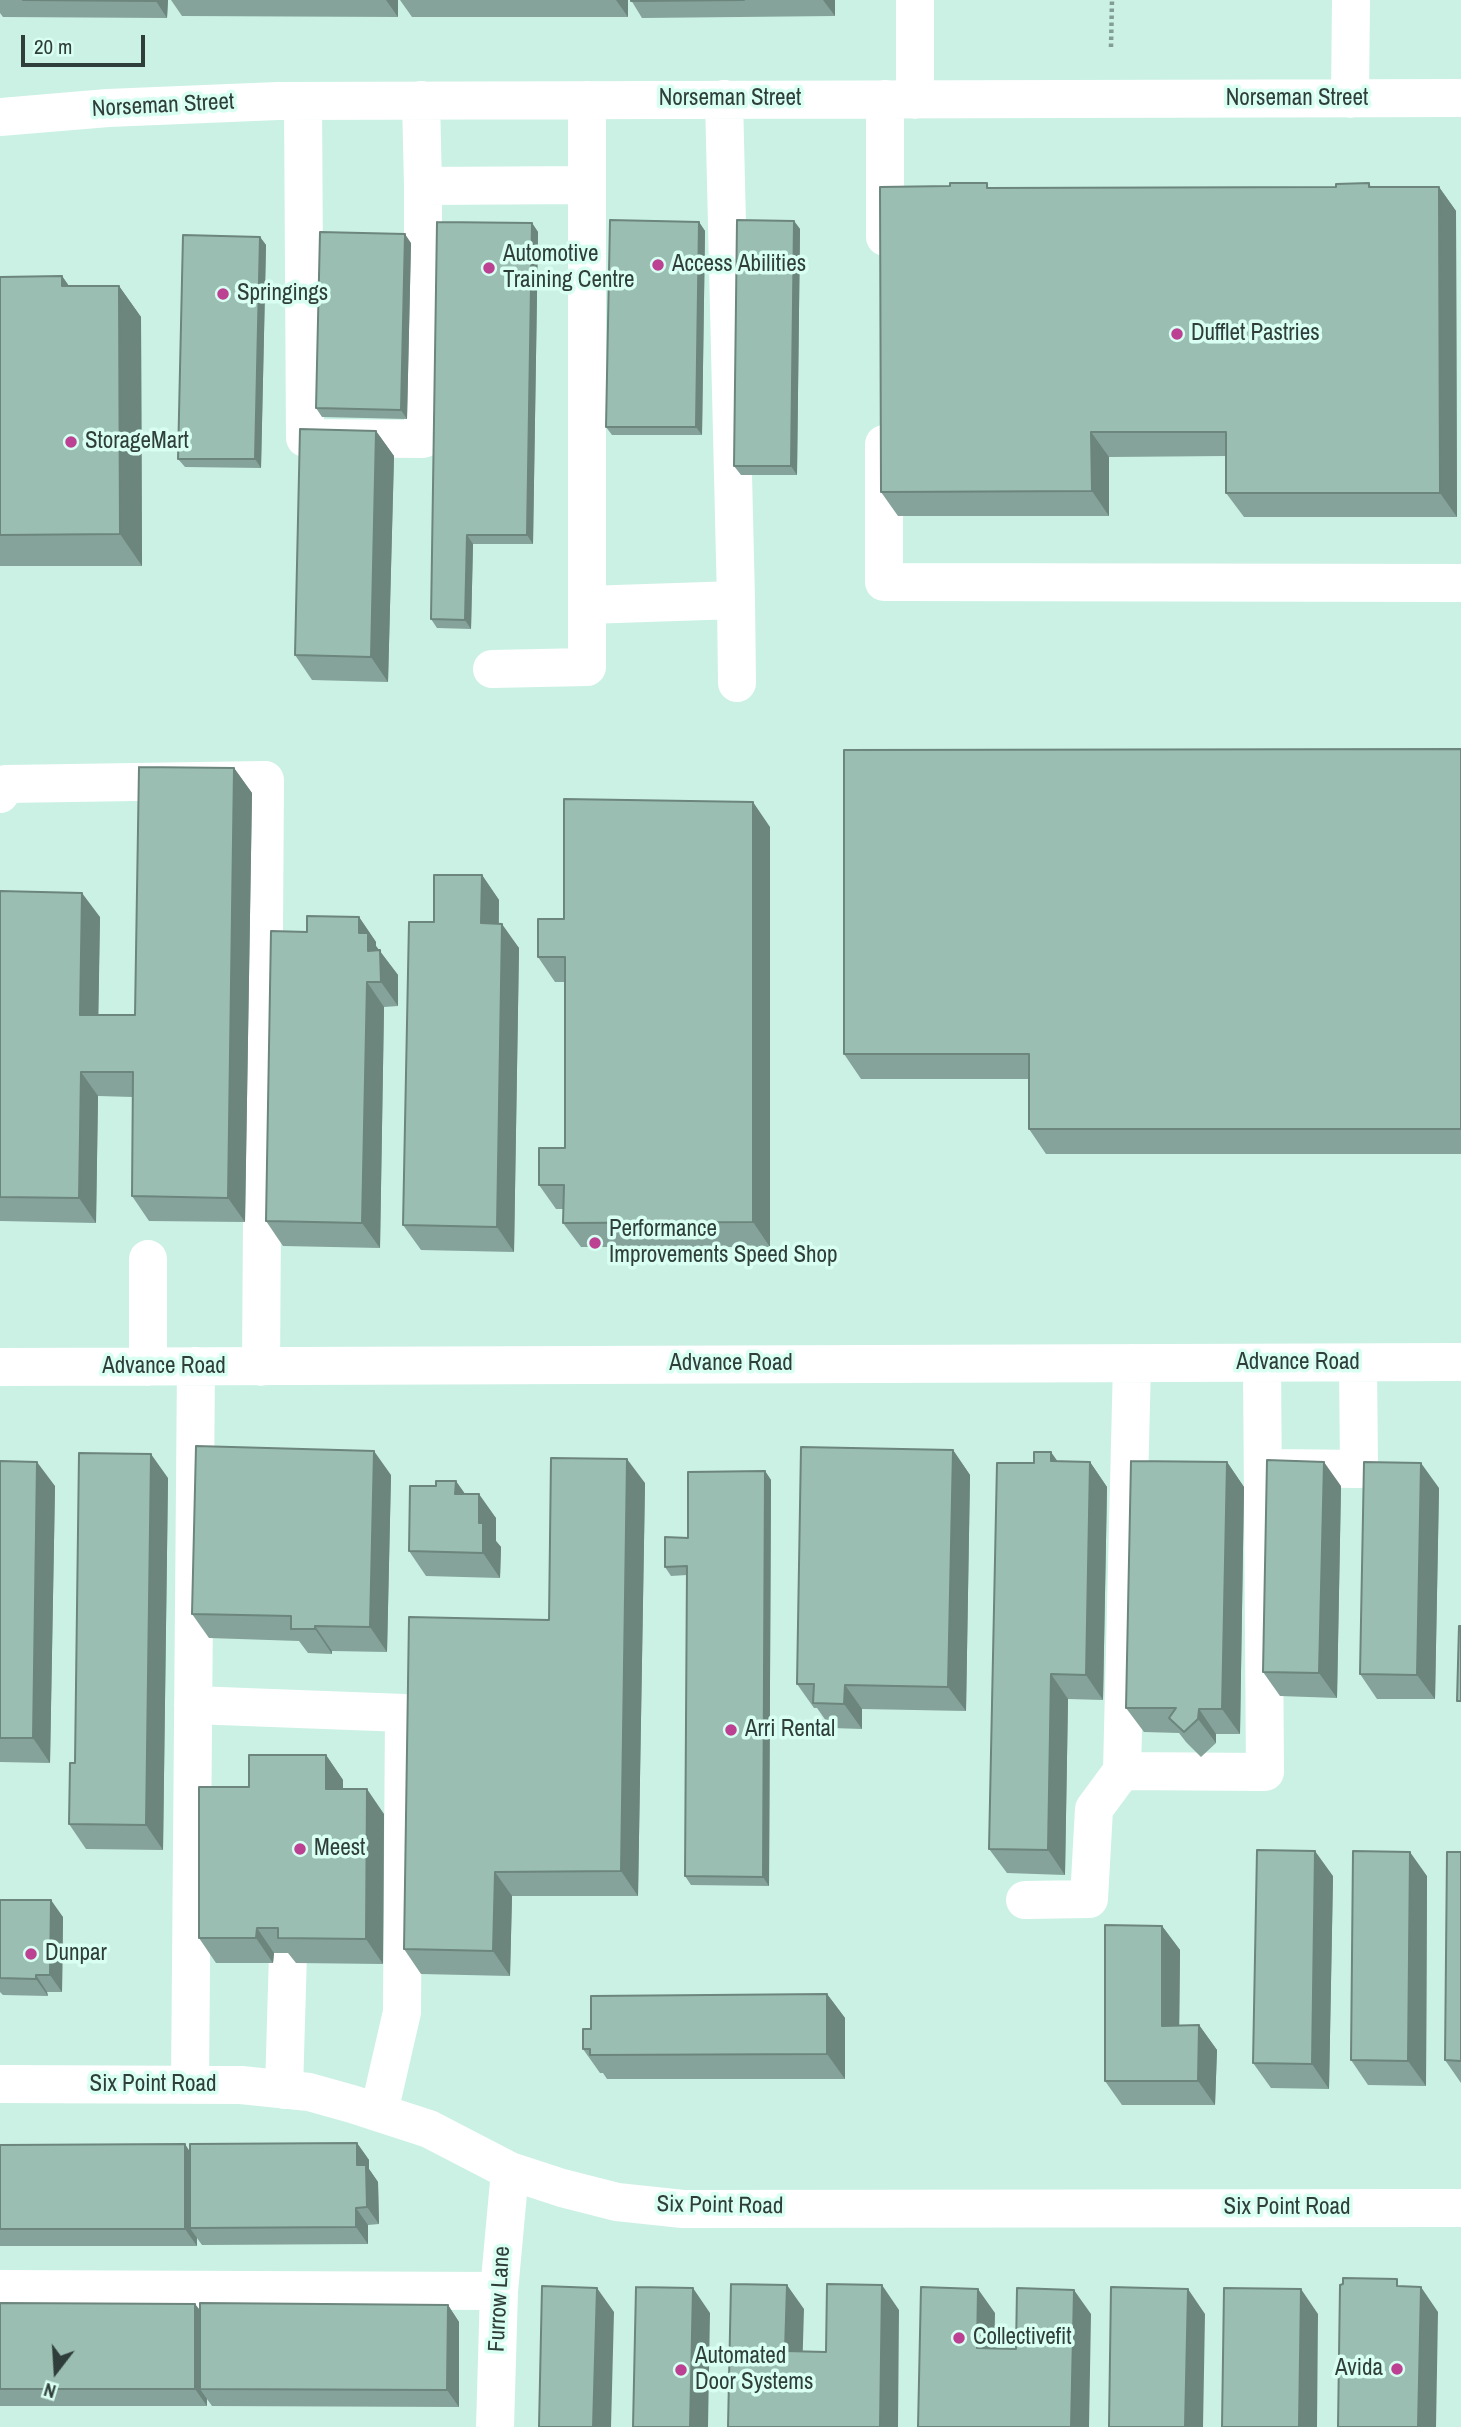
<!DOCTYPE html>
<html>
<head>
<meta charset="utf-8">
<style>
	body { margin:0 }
	#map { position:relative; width:1461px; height:2427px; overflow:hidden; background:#cbf1e5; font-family:"Archivo Narrow",sans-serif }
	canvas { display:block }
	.north { position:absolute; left:21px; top:2336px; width:70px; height:70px; -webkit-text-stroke:5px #d8fff2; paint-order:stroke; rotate:197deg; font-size:19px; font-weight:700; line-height:28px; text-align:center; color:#2f3e3a }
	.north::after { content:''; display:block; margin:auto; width:24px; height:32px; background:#2f3e3a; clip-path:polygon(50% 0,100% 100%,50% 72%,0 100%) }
	.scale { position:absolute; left:21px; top:35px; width:124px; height:32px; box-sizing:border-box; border:4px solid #2f3e3a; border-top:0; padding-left:9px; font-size:21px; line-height:24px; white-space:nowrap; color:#2f3e3a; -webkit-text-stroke:5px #d8fff2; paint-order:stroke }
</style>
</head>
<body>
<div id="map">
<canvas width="1461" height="2427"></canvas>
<div class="north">N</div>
<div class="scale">20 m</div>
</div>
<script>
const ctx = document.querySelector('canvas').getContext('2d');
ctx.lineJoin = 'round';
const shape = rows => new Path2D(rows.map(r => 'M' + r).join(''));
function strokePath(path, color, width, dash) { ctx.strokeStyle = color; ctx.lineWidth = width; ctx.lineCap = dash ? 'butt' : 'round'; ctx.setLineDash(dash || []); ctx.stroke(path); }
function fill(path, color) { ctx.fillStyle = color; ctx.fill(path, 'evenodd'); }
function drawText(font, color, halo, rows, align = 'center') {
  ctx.font = font + ' "Archivo Narrow",sans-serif'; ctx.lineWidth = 7; ctx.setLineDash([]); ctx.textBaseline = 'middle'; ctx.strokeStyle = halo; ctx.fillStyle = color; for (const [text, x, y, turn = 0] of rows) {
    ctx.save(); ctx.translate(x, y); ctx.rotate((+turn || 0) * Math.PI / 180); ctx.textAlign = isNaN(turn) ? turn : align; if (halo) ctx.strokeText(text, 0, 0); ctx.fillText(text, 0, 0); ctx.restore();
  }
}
const path = shape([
	[1111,47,1112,0]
]);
const minor = shape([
	[1350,99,1351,0],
	[421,100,423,186,587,185],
	[587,100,587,605,736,600,724,99],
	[915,100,915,0],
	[303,101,305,438,423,439,423,186],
	[0,117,108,108,278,101,1461,98],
	[885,237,885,99],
	[884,444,884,582,1461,583],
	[736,600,737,683],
	[492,669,587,667,587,605],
	[0,794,6,784,265,780,261,1367],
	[148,1259,148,1367],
	[1132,1363,1122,1771,1265,1772,1262,1363],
	[0,1367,1461,1362],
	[1276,1468,1359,1469,1358,1364],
	[193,1705,404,1713,402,2012,379,2112],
	[1025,1900,1089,1899,1094,1809,1122,1771],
	[0,2084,241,2085,309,2092,352,2104,429,2129,510,2171,562,2188,617,2202,683,2209,1461,2208],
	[190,2085,196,1366],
	[284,2090,288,1953],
	[0,2289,499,2291],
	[495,2427,499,2291,510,2171]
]);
const wall = shape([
	[0,0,168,0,167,18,3,17,0,13],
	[171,0,398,0,398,17,182,16],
	[400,0,628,0,628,17,412,17],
	[631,0,835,0,835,16,642,18],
	[1369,183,1371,187,1439,187,1456,211,1457,517,1244,517,1226,493,1226,456,1109,457,1109,516,898,516,881,492,990,188,1336,187],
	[794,221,800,229,797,475,741,475,734,466],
	[699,222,705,231,702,435,612,435,606,427],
	[532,223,538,232,533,544,473,544,471,629,437,628,431,619],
	[260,237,266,245,261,468,185,467,178,459],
	[411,243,407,419,322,417,316,408],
	[62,276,69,286,119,286,141,317,142,566,0,566,0,277],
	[376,431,394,456,388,682,312,680,295,655],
	[1461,749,1461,1154,1046,1154,1029,1129,1029,1079,861,1079,844,1054],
	[234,768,252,793,245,1222,149,1221,132,1196,133,1097,98,1096,96,1223,0,1221,0,891,100,917,98,1015,135,1015],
	[770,827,770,1247,581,1247,563,1223,564,1209,556,1209,539,1185,565,1148,565,982,555,982,538,957,564,919],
	[482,875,499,900,499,924,519,948,514,1252,421,1250,403,1225,434,922],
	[359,917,376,942,376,946,398,975,398,1006,384,1007,380,1248,283,1246,266,1221,307,932],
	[953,1450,970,1475,966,1711,862,1709,862,1729,831,1728,817,1708,814,1708,797,1684],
	[0,1461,55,1486,50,1763,0,1762],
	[1058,1461,1090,1462,1107,1487,1103,1700,1068,1699,1065,1875,1007,1873,989,1849,1034,1463],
	[1227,1462,1244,1487,1240,1734,1216,1734,1216,1743,1201,1757,1186,1742,1179,1733,1144,1732,1126,1708],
	[765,1471,771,1480,769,1886,691,1885,685,1876,687,1575,671,1576,665,1567,688,1538],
	[391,1475,387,1652,332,1651,332,1654,308,1653,299,1641,209,1638,192,1614],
	[168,1478,163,1850,86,1849,69,1824],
	[645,1483,638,1896,512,1896,510,1976,421,1974,404,1949,549,1620],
	[1341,1486,1337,1698,1280,1696,1263,1672],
	[1439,1488,1435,1699,1377,1699,1360,1674],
	[465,1494,496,1518,496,1541,501,1547,500,1578,426,1576,409,1551],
	[326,1755,343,1780,343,1789,384,1814,383,1964,296,1963,288,1953,274,1953,273,1963,216,1963,199,1938,249,1787],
	[1461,1852,1461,2083,1445,2060],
	[1333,1876,1329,2089,1271,2088,1253,2063],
	[1427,1876,1426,2086,1368,2085,1351,2060],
	[0,1900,63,1917,62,1992,47,1992,48,1996,3,1995,0,1992],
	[1162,1926,1180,1950,1179,2025,1199,2025,1217,2050,1215,2105,1122,2105,1105,2081],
	[827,1994,845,2018,845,2079,607,2079,603,2073,600,2073,583,2049,591,2029],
	[357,2143,369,2160,369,2169,378,2182,379,2224,368,2225,368,2244,202,2245,197,2238,197,2246,0,2246,0,2145,190,2152],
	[0,2303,195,2304,200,2310,448,2305,459,2322,459,2407,212,2406,207,2399,207,2406,0,2406]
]);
const shadedWall = shape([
	[156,0,168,0,167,18,156,1],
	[386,0,398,0,398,17],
	[616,0,628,0,628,17],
	[823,0,835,0,835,16],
	[1439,187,1456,211,1457,517,1440,493],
	[794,221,800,229,797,475,791,466],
	[699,222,705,231,702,435,696,427],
	[532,223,538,232,533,544,527,535],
	[405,234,411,243,407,419,401,410],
	[260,237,266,245,261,468,255,459],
	[62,276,84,308,62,286],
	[119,286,141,317,142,566,120,534],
	[376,431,394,456,388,682,371,657],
	[1091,432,1109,457,1109,516,1092,491],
	[467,535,473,544,471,629,465,620],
	[234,768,252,793,245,1222,228,1198],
	[753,802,770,827,770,1247,753,1222],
	[482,875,499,900,498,948,481,923],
	[82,893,100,917,98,1039,80,1015],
	[359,917,376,942,376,946,398,975,398,1006,381,982,359,933],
	[502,924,519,948,514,1252,497,1227],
	[367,982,384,1007,380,1248,362,1223],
	[81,1072,98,1096,96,1223,79,1198],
	[953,1450,970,1475,966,1711,948,1687],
	[374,1451,391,1475,387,1652,370,1627],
	[1051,1452,1068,1476,1051,1461],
	[151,1454,168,1478,163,1850,146,1825],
	[627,1459,645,1483,638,1896,621,1871],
	[37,1462,55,1486,50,1763,33,1738],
	[1090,1462,1107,1487,1103,1700,1086,1675],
	[1227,1462,1244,1487,1240,1734,1222,1709],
	[1324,1462,1341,1486,1337,1698,1319,1673],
	[1421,1463,1439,1488,1435,1699,1417,1675],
	[765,1471,771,1480,769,1886,763,1877],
	[456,1481,473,1505,455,1494],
	[479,1494,496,1518,496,1541,501,1547,500,1578,483,1553,479,1523],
	[315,1626,332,1651,332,1654,315,1629],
	[1051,1674,1068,1699,1065,1875,1048,1850],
	[845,1685,862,1709,862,1729,844,1704],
	[1199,1709,1216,1734,1216,1743,1198,1719],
	[326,1755,343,1780,343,1813,326,1789],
	[367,1789,384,1814,383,1964,366,1939],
	[1315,1851,1333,1876,1329,2089,1312,2064],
	[1410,1852,1427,1876,1426,2086,1408,2061],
	[495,1872,512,1896,510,1976,493,1951],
	[51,1900,63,1917,62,1992,50,1975],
	[1162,1926,1180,1950,1179,2050,1162,2026],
	[257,1928,274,1953,273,1963,256,1938],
	[36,1975,47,1992,48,1996,36,1979],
	[827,1994,845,2018,845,2079,827,2054],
	[1199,2025,1217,2050,1215,2105,1198,2081],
	[357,2143,369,2160,369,2169,378,2182,379,2224,367,2207,357,2165],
	[185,2144,196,2161,190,2228,197,2238,197,2246,185,2229],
	[356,2208,368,2225,368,2244,356,2227],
	[787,2285,804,2309,802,2376,785,2351],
	[882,2285,899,2310,898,2427,880,2427],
	[1421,2287,1438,2312,1436,2427,1418,2427],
	[597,2288,614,2312,611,2427,593,2427],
	[693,2288,710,2313,708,2427,690,2427],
	[978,2289,995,2313,994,2373,977,2348],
	[1188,2289,1205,2314,1203,2427,1185,2427],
	[1301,2289,1318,2314,1317,2427,1299,2427],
	[1074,2290,1091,2314,1089,2427,1071,2427],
	[195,2304,207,2321,200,2389,207,2399,207,2406,195,2389],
	[448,2305,459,2322,459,2407,447,2390]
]);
const building = shape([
	[23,0,156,0,156,1,23,0],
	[631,0,744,0,631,1,631,0],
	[950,183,987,183,987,188,1336,187,1336,184,1369,183,1369,187,1439,187,1440,493,1226,493,1226,432,1091,432,1092,491,881,492,880,187,950,186,950,183],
	[610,220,699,222,696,427,606,427,610,220],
	[737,220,794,221,791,466,734,466,737,220],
	[437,222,532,223,527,535,467,535,465,620,431,619,437,222],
	[320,232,405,234,401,410,316,408,320,232],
	[183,235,260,237,255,459,178,459,183,235],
	[62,276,62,286,119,286,120,534,0,535,0,277,62,276],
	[300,429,376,431,371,657,295,655,300,429],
	[1461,749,1461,1129,1029,1129,1029,1054,844,1054,844,750,1461,749],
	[139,767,234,768,228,1198,132,1196,133,1072,81,1072,79,1198,0,1197,0,891,82,893,80,1015,135,1015,139,767],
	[564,799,753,802,753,1222,563,1223,564,1185,539,1185,539,1148,565,1148,565,957,538,957,538,919,564,919,564,799],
	[434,875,482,875,481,923,502,924,497,1227,403,1225,409,922,434,922,434,875],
	[307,916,359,917,359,933,368,933,368,951,380,950,381,982,367,982,362,1223,266,1221,271,931,307,932,307,916],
	[196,1446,374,1451,370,1627,315,1626,315,1629,291,1629,291,1616,192,1614,196,1446],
	[801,1447,953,1450,948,1687,845,1685,844,1704,813,1703,814,1684,797,1684,801,1447],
	[1034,1452,1051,1452,1051,1461,1090,1462,1086,1675,1051,1674,1048,1850,989,1849,997,1463,1034,1463,1034,1452],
	[79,1453,151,1454,146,1825,69,1824,70,1763,75,1763,79,1453],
	[551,1458,627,1459,621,1871,495,1872,493,1951,404,1949,409,1617,549,1620,551,1458],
	[1267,1460,1324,1462,1319,1673,1263,1672,1267,1460],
	[0,1461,37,1462,33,1738,0,1738,0,1461],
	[1131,1461,1227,1462,1222,1709,1199,1709,1198,1719,1184,1732,1169,1718,1176,1708,1126,1708,1131,1461],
	[1364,1462,1421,1463,1417,1675,1360,1674,1364,1462],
	[765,1471,763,1877,685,1876,687,1566,665,1567,665,1537,688,1538,688,1472,765,1471],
	[436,1481,456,1481,455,1494,479,1494,479,1523,483,1523,483,1553,409,1551,410,1486,436,1486,436,1481],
	[1459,1626,1461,1626,1461,1701,1457,1701,1459,1626],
	[249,1755,326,1755,326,1789,367,1789,366,1939,278,1938,278,1928,257,1928,256,1938,199,1938,199,1787,249,1787,249,1755],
	[1257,1850,1315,1851,1312,2064,1253,2063,1257,1850],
	[1353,1851,1410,1852,1408,2061,1351,2060,1353,1851],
	[1447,1852,1461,1852,1461,2061,1445,2060,1447,1852],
	[0,1900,51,1900,50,1975,36,1975,36,1979,0,1978,0,1900],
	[1105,1925,1162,1926,1162,2026,1199,2025,1198,2081,1105,2081,1105,1925],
	[827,1994,827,2054,590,2055,590,2049,583,2049,583,2029,591,2029,591,1996,827,1994],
	[357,2143,357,2165,366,2165,367,2207,356,2208,356,2227,190,2228,190,2144,357,2143],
	[185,2144,185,2229,0,2229,0,2145,185,2144],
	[1343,2278,1397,2279,1397,2286,1421,2287,1418,2427,1338,2427,1340,2285,1343,2284,1343,2278],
	[731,2284,787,2285,785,2351,826,2352,827,2284,882,2285,880,2427,728,2427,731,2284],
	[542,2286,597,2288,593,2427,539,2427,542,2286],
	[636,2287,693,2288,690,2427,633,2427,636,2287],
	[921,2287,978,2289,977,2348,1016,2349,1017,2288,1074,2290,1071,2427,918,2427,921,2287],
	[1111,2287,1188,2289,1185,2427,1109,2427,1111,2287],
	[1224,2288,1301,2289,1299,2427,1222,2427,1224,2288],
	[0,2303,195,2304,195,2389,0,2389,0,2303],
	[200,2303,448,2305,447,2390,200,2389,200,2303]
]);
const markers = [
	[658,265,7,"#bc4192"],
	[489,268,7,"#bc4192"],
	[223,294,7,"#bc4192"],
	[1177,334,7,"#bc4192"],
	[71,442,7,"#bc4192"],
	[595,1243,7,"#bc4192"],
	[731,1730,7,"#bc4192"],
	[300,1849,7,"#bc4192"],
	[31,1954,7,"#bc4192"],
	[959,2338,7,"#bc4192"],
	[1397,2369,7,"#bc4192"],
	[681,2370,7,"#bc4192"]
];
const streetNames = [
	["Norseman Street",730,99],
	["Norseman Street",1297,99],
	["Norseman Street",163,106,-3],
	["Advance Road",1298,1363],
	["Advance Road",731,1364],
	["Advance Road",164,1367],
	["Six Point Road",153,2085],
	["Six Point Road",720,2206,1],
	["Six Point Road",1287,2208],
	["Furrow Lane",500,2299,-87]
];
const poiNames = [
	["Automotive",503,255],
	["Training Centre",503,281],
	["Access Abilities",672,265],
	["Springings",237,294],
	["Dufflet Pastries",1191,334],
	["StorageMart",85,442],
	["Performance",609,1230],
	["Improvements Speed Shop",609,1256],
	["Arri Rental",745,1730],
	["Meest",314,1849],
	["Dunpar",45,1954],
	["Collectivefit",973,2338],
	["Automated",695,2357],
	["Door Systems",695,2383],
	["Avida",1383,2369,"right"]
];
strokePath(path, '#829d95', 4.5, [3.5, 3.5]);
strokePath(minor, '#fff', 38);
fill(wall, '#85a39a');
fill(shadedWall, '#6c857d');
fill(building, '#9bbeb3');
strokePath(building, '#6c857d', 2);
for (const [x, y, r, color] of markers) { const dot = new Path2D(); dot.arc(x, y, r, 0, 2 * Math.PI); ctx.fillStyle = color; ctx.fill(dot); strokePath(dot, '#d8fff2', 2.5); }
drawText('23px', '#2f3e3a', '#d8fff2', streetNames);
drawText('23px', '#2f3e3a', '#d8fff2', poiNames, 'left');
</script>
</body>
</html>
